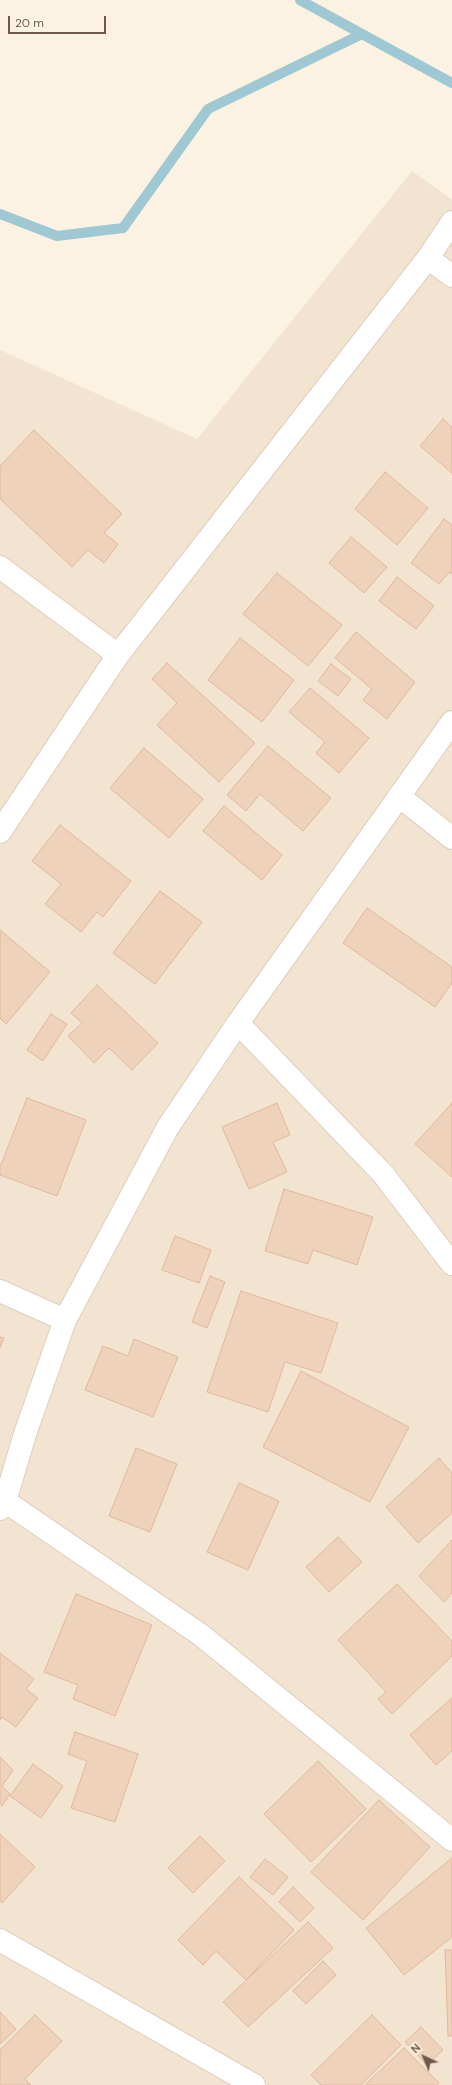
<!DOCTYPE html>
<html>
<head>
<meta charset="utf-8">
<style>
	body { margin:0 }
	#map { position:relative; width:452px; height:2085px; overflow:hidden; background:#fbf2e1; font-family:"DM Sans",sans-serif }
	canvas { display:block }
	.north { position:absolute; left:404px; top:2037px; width:40px; height:40px; -webkit-text-stroke:3px #fef6e7; paint-order:stroke; rotate:316deg; font-size:11px; font-weight:700; line-height:16px; text-align:center; color:#70594a }
	.north::after { content:''; display:block; margin:auto; width:14px; height:18px; background:#70594a; clip-path:polygon(50% 0,100% 100%,50% 72%,0 100%) }
	.scale { position:absolute; left:8px; top:16px; width:98px; height:18px; box-sizing:border-box; border:2px solid #70594a; border-top:0; padding-left:5px; font-size:12px; line-height:14px; white-space:nowrap; color:#70594a; -webkit-text-stroke:3px #fef6e7; paint-order:stroke }
</style>
</head>
<body>
<div id="map">
<canvas width="452" height="2085"></canvas>
<div class="north">N</div>
<div class="scale">20 m</div>
</div>
<script>
const ctx = document.querySelector('canvas').getContext('2d');
ctx.lineJoin = 'round';
function fill(path, color) { ctx.fillStyle = color; ctx.fill(path, 'evenodd'); }
const shape = rows => new Path2D(rows.map(r => 'M' + r).join(''));
function strokePath(path, color, width, dash) { ctx.strokeStyle = color; ctx.lineWidth = width; ctx.lineCap = dash ? 'butt' : 'round'; ctx.setLineDash(dash || []); ctx.stroke(path); }
const residential = shape([
	[412,171,452,200,452,2085,0,2085,0,350,197,439]
]);
const stream = shape([
	[300,0,362,34],
	[0,214,57,236,123,228,208,109,362,34,452,83]
]);
const building = shape([
	[443,419,452,427,452,473,420,446,443,419],
	[34,430,122,514,104,533,118,544,104,563,88,550,72,567,0,499,0,466,34,430],
	[385,472,428,508,397,545,355,509,385,472],
	[444,519,452,525,452,574,449,572,439,584,411,563,444,519],
	[351,537,387,567,364,593,329,563,351,537],
	[277,573,342,625,308,666,243,614,277,573],
	[397,577,434,606,416,629,379,601,397,577],
	[356,632,415,682,387,719,363,700,372,689,335,658,356,632],
	[240,638,294,680,262,722,208,680,240,638],
	[167,663,255,743,219,782,157,725,177,703,152,679,167,663],
	[331,664,351,679,338,696,318,681,331,664],
	[310,688,369,738,339,773,316,753,325,742,289,712,310,688],
	[268,746,331,798,303,831,260,794,246,811,227,795,268,746],
	[144,748,203,799,169,838,110,788,144,748],
	[224,806,282,855,262,880,203,831,224,806],
	[60,825,131,881,103,917,97,912,81,932,45,904,61,884,32,861,60,825],
	[160,891,202,922,155,984,113,953,160,891],
	[367,908,452,967,452,983,435,1007,343,943,367,908],
	[0,930,50,972,6,1024,0,1018,0,930],
	[97,985,158,1043,132,1070,109,1048,94,1063,68,1036,82,1023,71,1013,97,985],
	[51,1014,67,1024,43,1061,27,1050,51,1014],
	[27,1098,86,1120,57,1196,0,1175,0,1167,27,1098],
	[277,1103,290,1135,273,1142,287,1172,249,1189,222,1127,277,1103],
	[452,1103,452,1177,415,1144,452,1103],
	[284,1189,373,1217,357,1265,313,1250,308,1264,265,1251,284,1189],
	[175,1236,211,1250,199,1283,162,1270,175,1236],
	[210,1276,225,1282,207,1328,192,1322,210,1276],
	[241,1291,338,1323,321,1373,285,1362,268,1412,207,1392,241,1291],
	[0,1337,4,1338,0,1348,0,1337],
	[134,1339,178,1357,153,1417,85,1390,103,1346,128,1356,134,1339],
	[301,1371,409,1427,370,1502,263,1447,301,1371],
	[136,1448,177,1464,150,1532,109,1516,136,1448],
	[439,1458,452,1473,452,1513,418,1543,386,1507,439,1458],
	[239,1483,279,1501,248,1570,207,1552,239,1483],
	[338,1537,362,1562,329,1592,306,1567,338,1537],
	[452,1540,452,1593,444,1602,419,1576,452,1540],
	[397,1584,452,1641,452,1656,392,1714,378,1699,386,1692,338,1640,397,1584],
	[76,1594,152,1625,115,1716,73,1699,78,1685,44,1672,76,1594],
	[0,1653,34,1679,26,1689,38,1698,16,1727,2,1717,0,1720,0,1653],
	[452,1698,452,1751,436,1765,410,1735,452,1698],
	[75,1732,138,1754,115,1822,71,1808,87,1761,68,1754,75,1732],
	[0,1757,13,1770,2,1786,10,1794,2,1806,0,1803,0,1757],
	[318,1761,366,1809,311,1862,264,1814,318,1761],
	[33,1764,63,1786,41,1818,10,1796,33,1764],
	[379,1800,430,1847,363,1920,311,1872,379,1800],
	[0,1834,35,1867,2,1903,0,1901,0,1834],
	[200,1836,225,1861,193,1893,168,1868,200,1836],
	[452,1858,452,1937,404,1975,366,1928,452,1858],
	[265,1859,288,1877,273,1895,250,1877,265,1859],
	[239,1877,294,1930,246,1980,216,1951,203,1965,178,1940,239,1877],
	[293,1887,314,1908,300,1922,279,1902,293,1887],
	[308,1922,333,1948,248,2027,223,2002,308,1922],
	[445,1950,452,1950,452,2036,448,2036,445,1950],
	[323,1961,336,1975,306,2004,293,1991,323,1961],
	[0,2012,16,2029,0,2044,0,2012],
	[35,2015,62,2041,25,2079,31,2085,0,2085,0,2050,35,2015],
	[372,2015,401,2045,361,2085,321,2085,311,2075,372,2015],
	[421,2027,443,2050,427,2065,405,2042,421,2027],
	[404,2048,439,2083,437,2085,365,2085,404,2048]
]);
const minor = shape([
	[428,258,452,276],
	[0,567,118,655],
	[399,796,452,838],
	[0,832,118,655,428,258,452,222],
	[238,1023,383,1174,452,1264],
	[0,1291,65,1320],
	[5,1501,201,1635,452,1840],
	[0,1509,5,1501,25,1434,65,1320,168,1127,238,1023,452,722],
	[0,1940,254,2085]
]);
fill(residential, '#f2e4d0');
strokePath(stream, '#9ec9d4', 10);
fill(building, '#efd2bb');
strokePath(building, '#e0b99c', 1);
strokePath(minor, '#decfbe', 24);
strokePath(minor, '#fff', 22);
</script>
</body>
</html>
